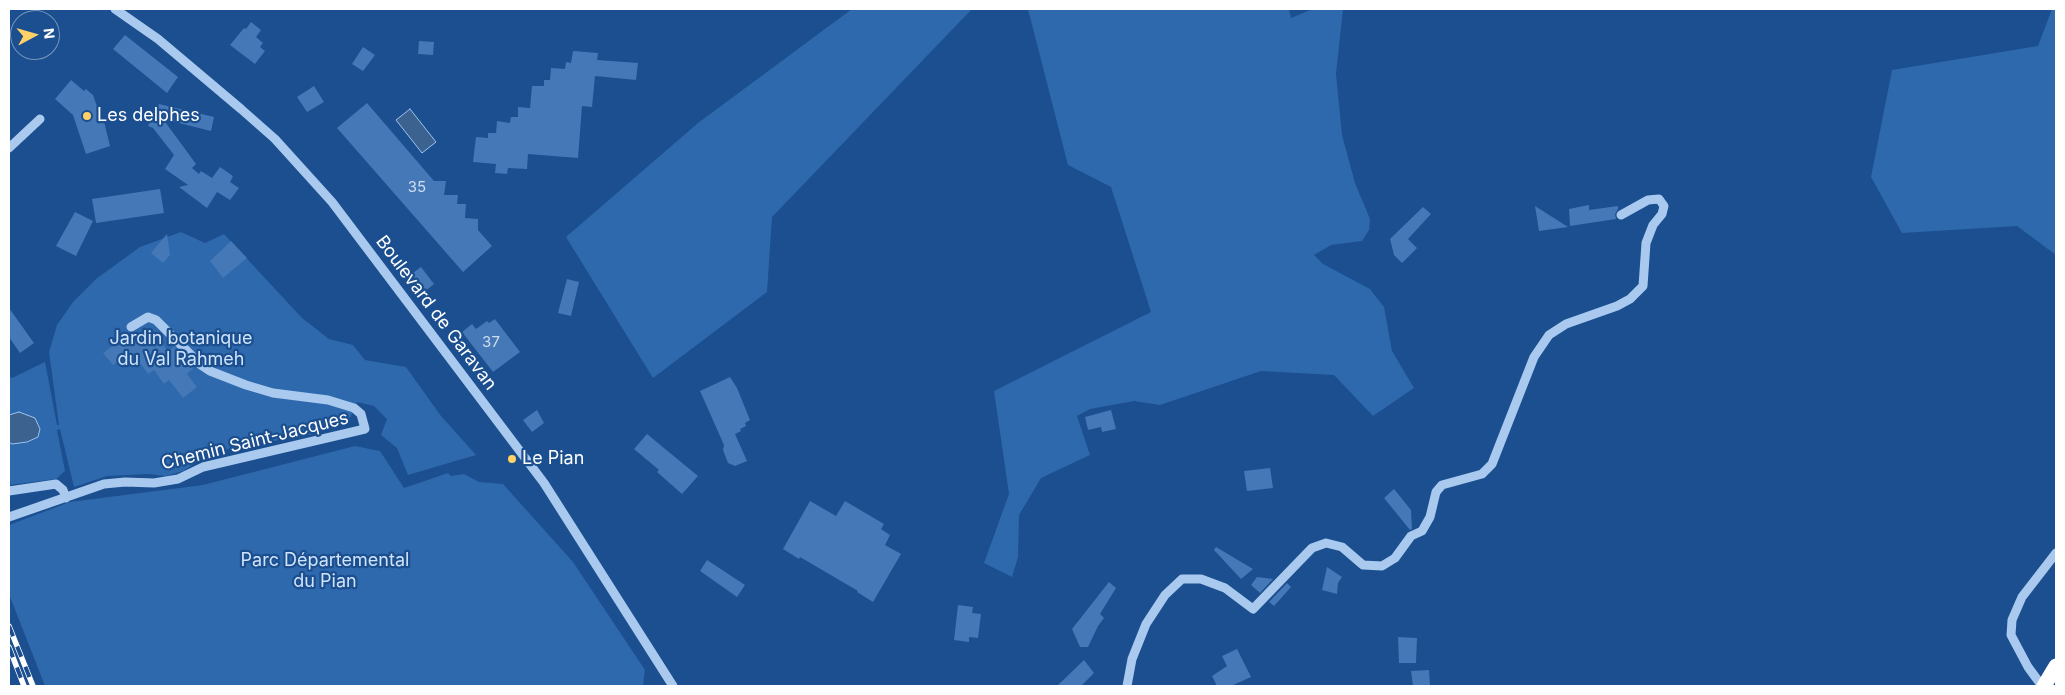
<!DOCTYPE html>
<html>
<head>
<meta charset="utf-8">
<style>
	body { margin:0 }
	#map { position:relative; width:2065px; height:695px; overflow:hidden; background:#1b4f8f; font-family:Inter,sans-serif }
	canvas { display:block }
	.frame { position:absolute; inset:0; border:10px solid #fff; pointer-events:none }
	.north { position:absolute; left:10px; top:10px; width:50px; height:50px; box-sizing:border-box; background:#1b4f8f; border:1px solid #7695bc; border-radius:50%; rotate:84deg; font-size:14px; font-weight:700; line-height:20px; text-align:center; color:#fff }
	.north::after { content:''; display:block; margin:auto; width:18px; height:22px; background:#ffd166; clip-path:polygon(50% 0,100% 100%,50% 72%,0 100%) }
</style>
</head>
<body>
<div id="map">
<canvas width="2065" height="695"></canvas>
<div class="frame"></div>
<div class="north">N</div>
</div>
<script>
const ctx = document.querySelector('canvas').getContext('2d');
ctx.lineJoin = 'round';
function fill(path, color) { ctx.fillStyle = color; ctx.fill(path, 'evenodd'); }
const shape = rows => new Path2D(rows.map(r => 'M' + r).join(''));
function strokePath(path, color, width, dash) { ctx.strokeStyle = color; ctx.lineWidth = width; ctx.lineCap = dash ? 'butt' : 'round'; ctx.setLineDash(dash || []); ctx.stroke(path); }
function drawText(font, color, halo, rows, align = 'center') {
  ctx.font = font + ' Inter,sans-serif'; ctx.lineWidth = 4.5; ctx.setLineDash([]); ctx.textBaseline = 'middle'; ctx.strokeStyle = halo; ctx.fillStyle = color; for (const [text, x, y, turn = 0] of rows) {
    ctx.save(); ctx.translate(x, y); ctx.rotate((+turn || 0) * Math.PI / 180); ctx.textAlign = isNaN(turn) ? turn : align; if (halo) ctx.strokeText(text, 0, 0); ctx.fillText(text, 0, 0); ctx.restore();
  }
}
const green = shape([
	[852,9,972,9,772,217,767,292,653,378,566,237,698,123],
	[1028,9,1289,9,1291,18,1313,9,1343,9,1336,74,1342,135,1355,183,1370,219,1369,230,1362,241,1331,245,1314,255,1323,264,1370,289,1384,307,1392,351,1414,388,1373,416,1334,375,1261,371,1160,405,1134,401,1090,409,1077,416,1090,455,1041,478,1019,515,1018,557,1012,577,984,563,1009,494,994,391,1151,312,1111,187,1068,165],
	[2052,9,2056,9,2056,255,2017,226,1902,233,1871,177,1892,70,2038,46],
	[181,232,205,243,224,234,302,318,329,339,353,345,365,360,406,367,441,416,476,455,408,475,397,448,381,435,387,419,374,406,357,402,350,418,314,434,212,452,183,471,166,476,148,474,107,476,74,487,60,429,57,430,65,471,56,479,9,485,9,377,12,378,45,362,57,425,59,425,49,352,57,325,73,302,96,279,140,247],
	[355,446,380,451,404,488,448,473,451,476,464,474,479,482,503,484,573,562,645,670,643,686,45,686,9,594,9,525,70,502,203,485]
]);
const water = shape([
	[410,109,436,142,422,153,396,120,410,109],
	[19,412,35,418,40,429,38,437,27,442,12,444,9,442,9,415,19,412]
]);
const building = shape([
	[251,22,261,30,256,37,263,43,260,47,265,51,255,64,230,45,244,28,246,29],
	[125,35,178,77,167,93,113,49],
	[419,41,434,42,433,55,418,54],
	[363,47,375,55,363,71,352,64],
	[573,51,598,53,597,60,638,63,636,80,595,76,592,107,582,106,578,158,528,154,527,169,508,168,507,174,495,173,496,164,473,162,476,137,488,138,488,133,496,133,497,121,510,123,511,117,518,117,518,107,530,108,532,86,544,86,544,80,550,80,551,68,565,69,566,62,571,63],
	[71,80,84,91,86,89,93,95,101,118,103,117,110,146,86,154,73,115,55,99],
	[314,86,324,102,307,112,297,97],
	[367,103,434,181,446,181,444,195,458,195,457,204,466,204,465,218,478,219,478,230,492,246,463,272,337,128],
	[159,104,214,117,211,131,163,119,196,164,192,168,199,174,201,171,212,178,220,167,233,176,230,182,239,188,230,200,217,192,207,208,179,187,188,185,165,169,174,155,153,128,148,126],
	[160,189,164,213,96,223,92,199],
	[1589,205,1589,210,1618,206,1618,209,1615,214,1616,219,1570,226,1569,209],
	[1535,206,1568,227,1539,231],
	[1423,207,1431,214,1408,239,1417,248,1402,263,1394,255,1390,239],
	[75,212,93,221,76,256,56,246],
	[167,234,170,255,163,263,151,253],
	[231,241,247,258,223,278,210,261],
	[421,267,434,284,419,296,406,278],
	[567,279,579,282,571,316,558,313],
	[9,308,34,343,20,353,9,337],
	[495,319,520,352,493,372,462,332,472,324,476,329,487,321,489,323],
	[151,329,168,351,174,347,194,367,187,374,197,387,183,398,169,380,164,384,154,370,148,374,141,364,138,366,128,355,113,365,103,353,126,336,131,344],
	[730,377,737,388,750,420,745,423,746,426,740,429,741,431,735,434,747,461,735,466,728,463,723,450,724,445,700,391],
	[537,410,544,423,532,432,523,420],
	[1111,410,1116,429,1102,432,1101,427,1088,430,1085,417],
	[647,434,698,476,682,494,657,472,659,470,634,449],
	[1270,468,1273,488,1247,491,1244,471],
	[1394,489,1411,510,1412,529,1410,530,1384,498],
	[810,501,836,516,845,501,884,524,881,529,890,535,885,545,901,554,873,602,857,592,858,591,800,557,799,559,783,549],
	[1216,547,1253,569,1241,579,1214,550],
	[707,560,745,585,737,597,700,571],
	[1327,567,1342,577,1338,583,1337,594,1322,590],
	[1257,577,1273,579,1260,593,1251,585],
	[1109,582,1116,588,1100,614,1104,618,1098,626,1088,647,1080,647,1072,629],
	[1287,583,1291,587,1274,606,1269,602],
	[958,605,973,607,972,613,981,614,978,638,969,637,969,642,954,640],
	[1398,637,1417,638,1416,663,1399,663],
	[1237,649,1251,677,1231,686,1217,686,1212,676,1227,666,1222,656],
	[1084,660,1094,673,1081,686,1057,686],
	[1429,670,1430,686,1413,686,1411,671]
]);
const minor = shape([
	[115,9,158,39,241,109,275,139,332,202,544,483,673,686],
	[9,148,40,119],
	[9,491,56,484,63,490,66,498],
	[9,517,104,484,125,482,154,483,178,479,203,467,365,429,361,414,354,408,328,400,273,393,246,385,210,371,201,365,156,320,148,317,131,327],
	[1127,686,1132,659,1146,624,1165,595,1182,579,1201,579,1225,588,1253,609,1312,548,1326,543,1342,547,1363,565,1382,566,1395,558,1411,536,1422,531,1430,517,1436,492,1442,485,1482,474,1492,464,1534,357,1549,335,1566,324,1617,306,1630,299,1643,286,1646,243,1653,225,1662,214,1664,206,1659,199,1648,200,1621,215],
	[2042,686,2028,667,2011,635,2012,620,2022,597,2056,553]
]);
const highway = shape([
	[2044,686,2056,666]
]);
const rail = shape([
	[9,626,33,686],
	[9,647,24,686]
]);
const markers = [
	[87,116,5,"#ffd166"],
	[512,459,5,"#ffd166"]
];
const numberNames = [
	["35",417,187],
	["37",491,342]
];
const poiNames = [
	["Les delphes",97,116],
	["Le Pian",522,459]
];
const streetNames = [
	["Boulevard de Garavan",436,313,53],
	["Chemin Saint-Jacques",255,441,-14]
];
const parkNames = [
	["Jardin botanique",181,339],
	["du Val Rahmeh",181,360],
	["Parc Départemental",325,561],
	["du Pian",325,582]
];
fill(green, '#2e69ad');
fill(water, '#3c6290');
strokePath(water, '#9cc4f0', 1);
fill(building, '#4478b7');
strokePath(minor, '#a9c9ee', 9);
strokePath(highway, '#fff', 15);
strokePath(rail, '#fff', 5.5);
strokePath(rail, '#1b4f8f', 4, [11]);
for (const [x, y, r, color] of markers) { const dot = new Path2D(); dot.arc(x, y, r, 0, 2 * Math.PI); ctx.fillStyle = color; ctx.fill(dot); strokePath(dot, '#1b4f8f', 2); }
drawText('15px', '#d0dded', null, numberNames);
drawText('18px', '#fff', '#1b4f8f', poiNames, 'left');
drawText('18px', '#fff', '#1b4f8f', streetNames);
drawText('18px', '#cfe3fa', '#1b4f8f', parkNames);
</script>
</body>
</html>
